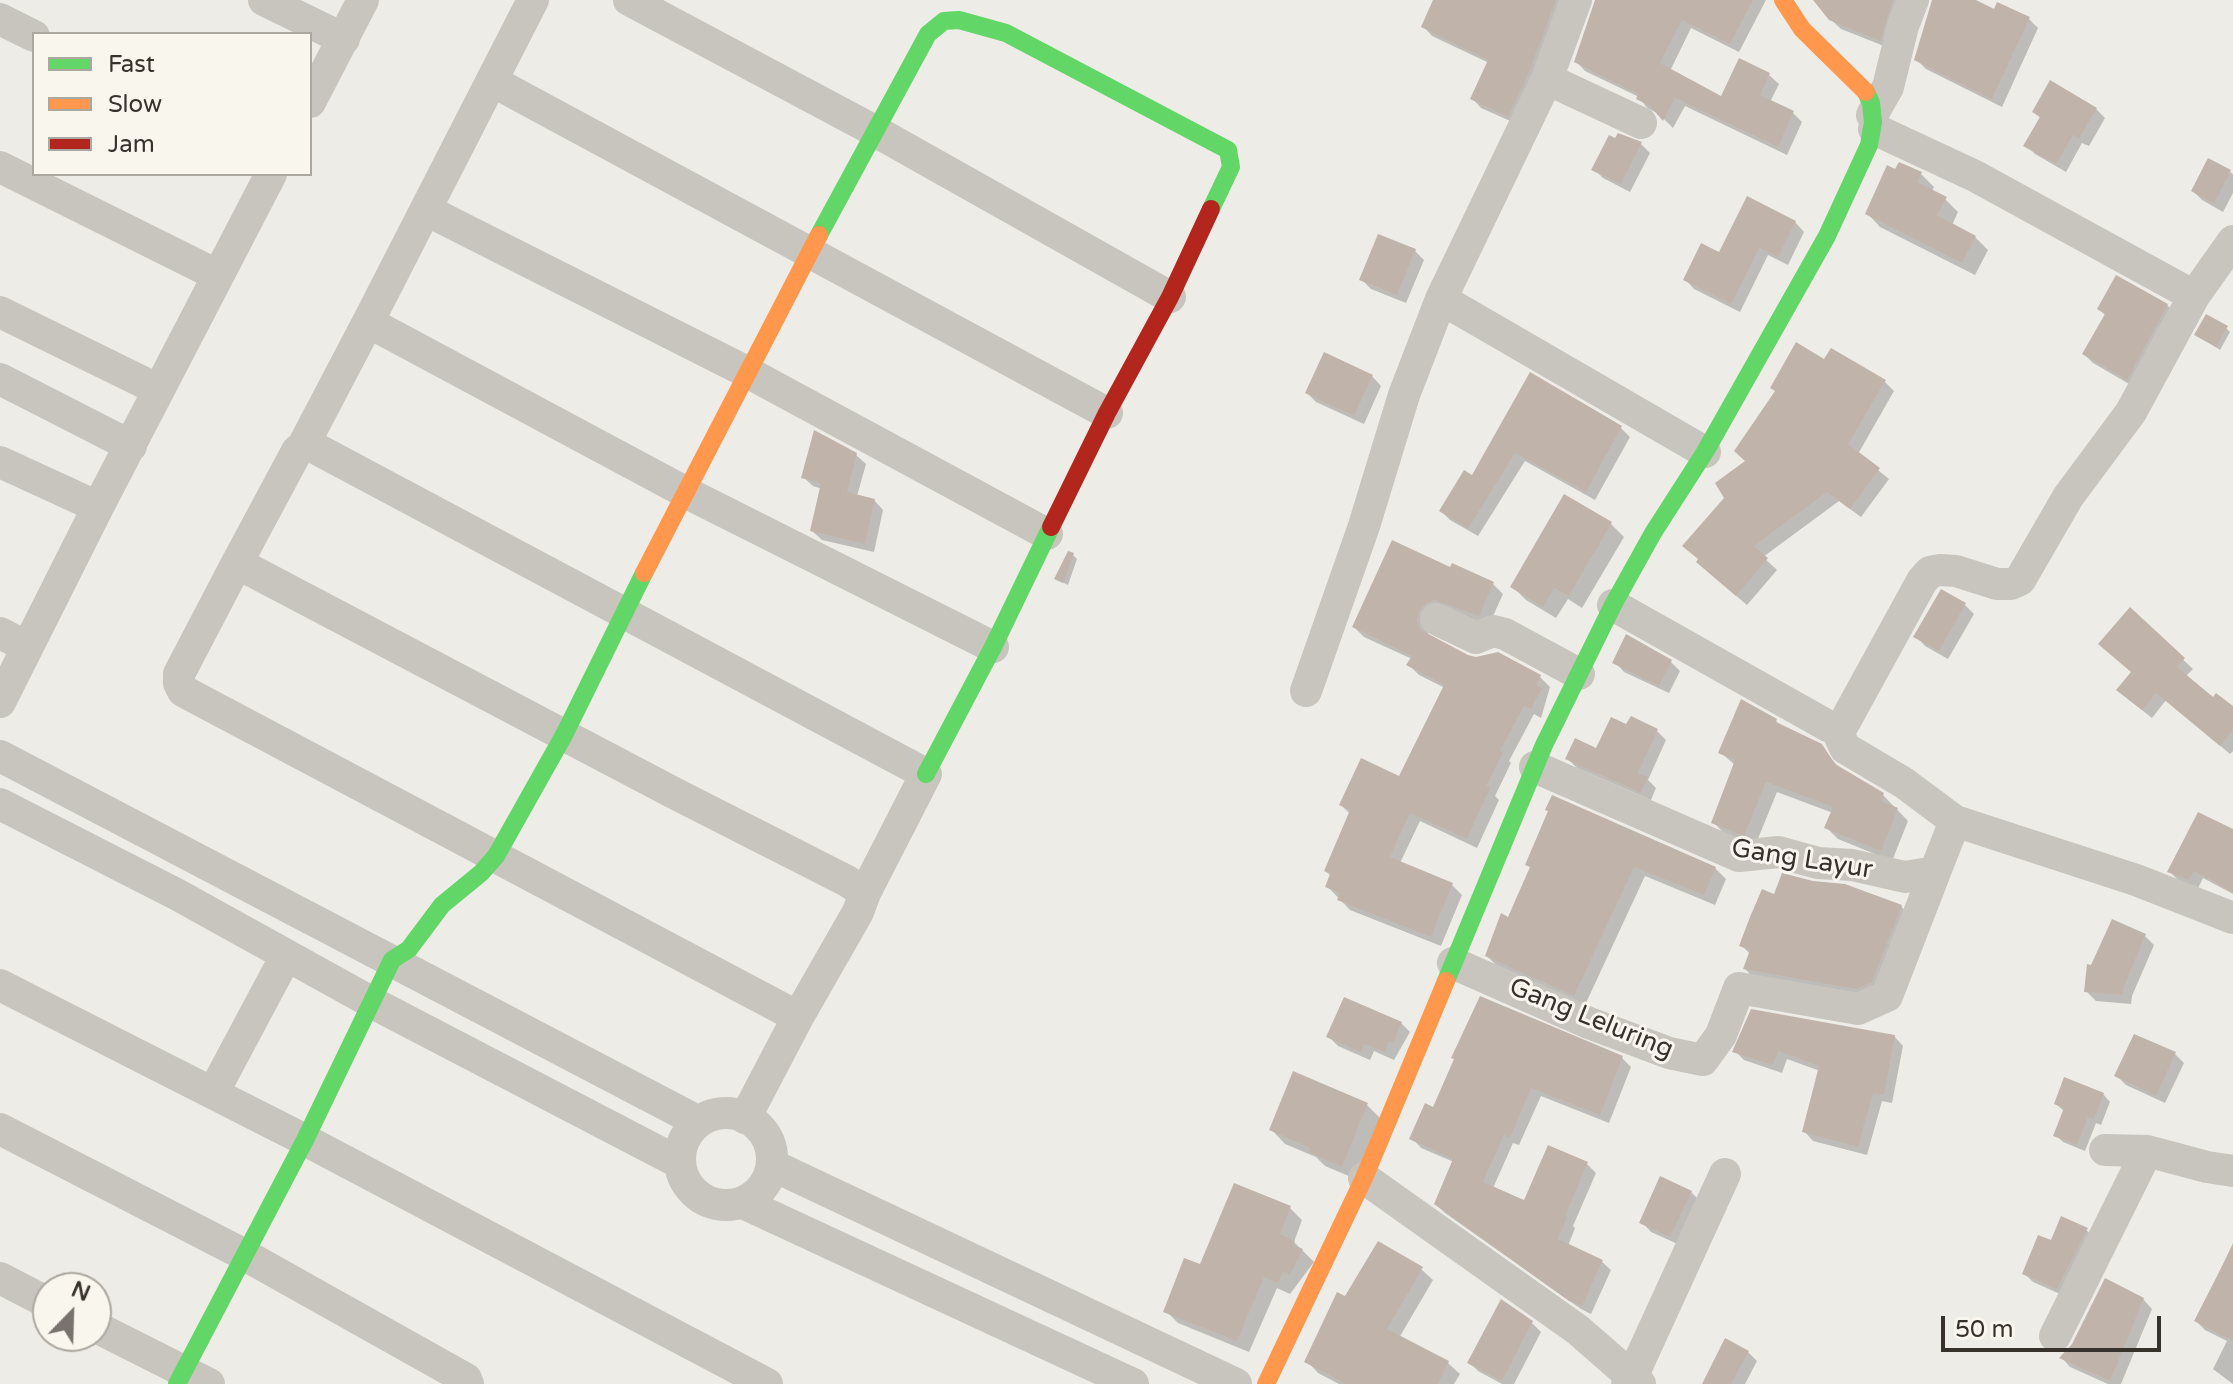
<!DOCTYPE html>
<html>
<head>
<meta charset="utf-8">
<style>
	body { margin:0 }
	#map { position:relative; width:2233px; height:1384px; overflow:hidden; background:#eeece6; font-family:"Varela Round",sans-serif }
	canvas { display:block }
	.legend { position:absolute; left:32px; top:32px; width:280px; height:144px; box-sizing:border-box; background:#f9f6ee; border:2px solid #aca8a0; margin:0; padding:10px 14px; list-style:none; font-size:24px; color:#38322c }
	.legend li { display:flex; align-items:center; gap:16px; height:40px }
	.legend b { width:40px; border:2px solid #aca8a0 }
	.north { position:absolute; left:32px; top:1272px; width:80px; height:80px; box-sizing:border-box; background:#f9f6ee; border:2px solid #aca8a0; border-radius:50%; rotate:23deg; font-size:22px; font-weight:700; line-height:32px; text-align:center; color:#38322c }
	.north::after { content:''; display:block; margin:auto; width:28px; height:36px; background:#78736d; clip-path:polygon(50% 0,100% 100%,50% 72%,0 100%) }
	.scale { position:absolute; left:1941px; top:1316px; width:220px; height:36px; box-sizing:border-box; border:4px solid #38322c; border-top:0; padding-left:10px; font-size:24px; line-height:28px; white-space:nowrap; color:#38322c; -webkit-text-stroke:6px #f9f6ee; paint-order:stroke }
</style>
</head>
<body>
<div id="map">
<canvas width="2233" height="1384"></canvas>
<ul class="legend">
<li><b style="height:10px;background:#63d668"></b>Fast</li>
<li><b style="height:10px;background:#ff974d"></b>Slow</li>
<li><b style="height:10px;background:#b3261e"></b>Jam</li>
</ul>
<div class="north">N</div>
<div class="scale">50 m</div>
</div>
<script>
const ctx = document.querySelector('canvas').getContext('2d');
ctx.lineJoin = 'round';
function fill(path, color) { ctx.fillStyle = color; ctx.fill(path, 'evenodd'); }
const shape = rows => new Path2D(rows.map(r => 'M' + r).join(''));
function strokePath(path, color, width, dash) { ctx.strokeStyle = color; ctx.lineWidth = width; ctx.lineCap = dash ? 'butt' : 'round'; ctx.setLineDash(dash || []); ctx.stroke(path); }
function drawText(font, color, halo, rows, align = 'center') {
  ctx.font = font + ' "Varela Round",sans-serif'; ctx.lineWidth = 6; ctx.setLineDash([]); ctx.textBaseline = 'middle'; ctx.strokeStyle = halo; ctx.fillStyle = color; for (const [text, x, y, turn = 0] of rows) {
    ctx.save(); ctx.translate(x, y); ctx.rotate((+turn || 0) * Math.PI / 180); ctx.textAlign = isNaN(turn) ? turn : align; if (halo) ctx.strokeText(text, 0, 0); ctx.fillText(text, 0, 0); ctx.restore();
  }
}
const shadow = shape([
	[1436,0,1561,0,1517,124,1481,108,1472,98,1489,63,1432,36,1423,26],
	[1596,0,1766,0,1739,52,1691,28,1670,71,1722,98,1740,61,1769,75,1779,84,1770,102,1793,113,1802,122,1787,155,1685,106,1673,128,1659,114,1647,108,1639,97,1585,71,1576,61],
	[1816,0,1906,0,1889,48,1841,29,1823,12],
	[1933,0,1971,0,1995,11,2029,19,2038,28,2002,107,1926,69,1916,59],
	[2096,109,2105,118,2089,146,2082,143,2066,172,2035,154,2026,145,2041,119,2034,111],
	[1641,144,1650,153,1630,192,1603,178,1594,169],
	[2230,172,2233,174,2233,193,2223,212,2202,200,2193,191],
	[1921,174,1934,187,1932,191,1945,199,1958,212,1952,225,1975,237,1988,250,1975,275,1880,227,1867,213],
	[1795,222,1804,232,1788,265,1768,255,1740,312,1694,289,1685,279,1720,255],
	[1415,251,1424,260,1406,303,1371,289,1362,280],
	[2167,305,2176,314,2136,388,2093,363,2084,354,2106,316,2099,309],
	[2226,328,2230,332,2220,350,2197,335],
	[1825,362,1884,381,1894,391,1858,454,1889,479,1861,517,1839,501,1763,557,1777,570,1747,605,1708,572,1726,498,1748,462],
	[1530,375,1621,428,1630,437,1595,500,1525,461,1478,536,1450,520,1441,511,1472,478],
	[1372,376,1381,386,1364,424,1316,402,1307,393],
	[856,455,866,464,857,496,874,500,883,510,874,552,822,540,812,531,822,489,813,486,803,477],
	[1565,497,1611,524,1624,537,1582,608,1568,599,1556,618,1526,600,1513,587],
	[1073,555,1077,559,1068,585,1056,579],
	[1451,569,1493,584,1503,594,1489,625,1428,622,1428,636,1467,657,1540,677,1550,687,1541,718,1534,714,1509,761,1511,763,1495,796,1499,800,1477,848,1420,821,1400,863,1452,885,1462,895,1441,946,1350,910,1327,886,1331,876,1326,871,1350,814,1341,805,1400,779,1445,688,1419,675,1409,665,1412,659,1364,637,1354,627],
	[1942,592,1965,605,1974,614,1948,659,1925,646,1916,636],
	[2130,610,2193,669,2185,677,2213,700,2233,709,2233,751,2230,754,2166,700,2152,718,2128,699,2133,673],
	[1615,662,1671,662,1680,671,1669,693,1624,672],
	[1776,721,1782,727,1821,746,1841,770,1883,795,1908,821,1892,861,1838,839,1827,828,1833,813,1777,792,1755,846,1724,833,1713,822,1735,765,1721,753],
	[1627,727,1657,731,1666,740,1648,780,1656,788,1651,800,1577,768,1568,759,1597,750],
	[2233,832,2233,894,2203,878,2198,888,2178,880,2169,871],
	[1527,864,1715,868,1726,879,1715,905,1645,876,1585,1005,1498,967,1487,956,1509,919,1531,868],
	[1776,896,1901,906,1911,917,1867,999,1755,979,1745,969,1750,954,1741,945],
	[2145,936,2154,945,2132,996,2131,1004,2096,1001,2087,992],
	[1401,1023,1410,1032,1394,1060,1374,1051,1370,1060,1338,1046,1328,1036],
	[1894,1036,1903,1046,1892,1103,1882,1101,1867,1155,1813,1141,1804,1131,1820,1071,1787,1059,1782,1073,1744,1060,1735,1051],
	[2175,1054,2184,1063,2165,1103,2126,1085,2117,1076],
	[1622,1058,1631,1067,1609,1123,1541,1096,1519,1145,1513,1143,1493,1188,1525,1202,1587,1164,1596,1173,1573,1226,1575,1228,1568,1246,1601,1261,1611,1270,1591,1314,1581,1309,1445,1213,1436,1204,1454,1162,1421,1148,1412,1138,1434,1109],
	[2103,1094,2110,1102,2101,1125,2096,1123,2085,1151,2063,1142,2056,1135,2065,1112,2056,1104],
	[1367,1105,1381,1119,1356,1179,1325,1166,1316,1157,1285,1144,1271,1129],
	[1691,1192,1700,1201,1680,1245,1651,1232,1642,1222],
	[1290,1208,1302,1220,1294,1242,1314,1262,1290,1294,1277,1288,1249,1352,1178,1323,1166,1311],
	[2086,1230,2096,1239,2067,1297,2033,1282,2024,1273,2052,1243],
	[2233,1243,2233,1384,2213,1369,2227,1341,2205,1330,2196,1321],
	[1421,1269,1433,1280,1399,1338,1448,1363,1460,1374,1454,1384,1339,1384,1318,1373,1307,1361,1346,1299],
	[2143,1299,2152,1309,2121,1384,2108,1384,2070,1367,2062,1358],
	[1532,1323,1541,1332,1514,1384,1502,1384,1478,1371,1469,1362],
	[1748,1352,1757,1361,1745,1384,1709,1384]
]);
const building = shape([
	[1433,0,1556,0,1529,72,1508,117,1470,99,1488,60,1421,27],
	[1595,0,1753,0,1730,44,1682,20,1660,63,1721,96,1739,58,1770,73,1760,95,1794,111,1778,147,1675,98,1663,121,1650,106,1636,99,1638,94,1574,62],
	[1813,0,1893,0,1880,41,1829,20],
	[1932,0,1976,0,1994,9,1997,2,2030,17,1992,99,1914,60],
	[2050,80,2097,108,2079,139,2073,135,2056,164,2023,146,2040,117,2032,112],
	[1618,133,1642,142,1621,184,1591,170,1609,135,1615,138],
	[2208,158,2231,170,2214,204,2191,191],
	[1899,162,1922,172,1917,182,1947,197,1937,215,1976,236,1962,263,1865,214,1887,165,1895,169],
	[1747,196,1796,221,1778,257,1759,248,1731,304,1683,280,1701,243,1719,252],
	[1378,234,1416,249,1397,295,1359,280],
	[2116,275,2168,304,2127,380,2082,354,2105,314,2097,309],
	[2206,314,2228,326,2216,347,2194,335],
	[1796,342,1824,359,1831,348,1886,380,1848,444,1880,468,1850,509,1827,492,1754,546,1768,558,1736,596,1696,562,1698,559,1682,546,1724,498,1715,483,1745,461,1734,451,1775,391,1770,388],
	[1324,352,1373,375,1354,416,1305,393],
	[1530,372,1622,426,1586,492,1515,453,1468,529,1439,511,1464,470,1472,475],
	[814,430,857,453,847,492,875,499,865,544,810,531,821,483,801,478],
	[1564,494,1612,522,1569,596,1554,588,1543,607,1510,587],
	[1392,540,1450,567,1452,563,1494,582,1479,616,1434,600,1425,604,1419,612,1417,621,1421,630,1468,655,1476,657,1498,652,1541,675,1536,685,1542,688,1531,709,1524,706,1500,751,1503,752,1486,786,1490,788,1467,839,1410,813,1390,857,1453,883,1431,937,1337,900,1340,893,1325,887,1330,874,1324,871,1350,810,1339,805,1361,758,1399,776,1444,685,1406,665,1412,656,1352,627],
	[1068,551,1074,553,1063,583,1054,579],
	[1941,589,1966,603,1939,651,1913,637],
	[2130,607,2185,658,2177,667,2213,697,2216,693,2233,706,2233,730,2220,746,2156,693,2142,710,2116,690,2131,672,2098,644],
	[1626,634,1672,660,1659,686,1612,663],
	[1741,699,1777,719,1776,722,1822,744,1835,764,1884,793,1881,801,1898,808,1881,851,1824,828,1833,807,1766,782,1744,836,1711,823,1735,760,1718,753],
	[1631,716,1658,729,1638,773,1648,777,1641,793,1565,759,1575,738,1596,748,1611,717,1626,724],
	[1552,795,1716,867,1704,895,1634,867,1574,996,1485,956,1501,913,1508,917,1530,867,1525,865,1548,811,1545,810],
	[2198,812,2233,829,2233,892,2194,871,2189,880,2167,872],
	[1782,873,1813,881,1845,884,1902,905,1872,982,1856,989,1743,969,1750,950,1739,946,1750,917,1762,889,1774,894],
	[2112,919,2146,934,2124,986,2123,995,2084,992,2087,964,2091,965],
	[1480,996,1623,1056,1600,1115,1531,1088,1510,1138,1504,1135,1483,1182,1524,1200,1548,1145,1588,1162,1565,1216,1567,1218,1558,1239,1603,1260,1582,1306,1569,1301,1434,1204,1453,1159,1409,1139,1425,1103,1433,1107,1454,1059,1451,1058],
	[1344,997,1402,1022,1393,1043,1389,1041,1385,1052,1364,1044,1361,1052,1326,1037],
	[1751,1009,1895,1035,1884,1095,1873,1093,1858,1147,1802,1132,1819,1066,1778,1051,1773,1065,1732,1052],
	[2134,1034,2176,1052,2156,1096,2114,1076],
	[1293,1071,1368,1103,1342,1167,1308,1152,1310,1148,1269,1130],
	[2064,1077,2104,1093,2094,1119,2088,1117,2077,1145,2053,1136,2064,1108,2054,1104],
	[1660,1176,1692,1191,1670,1237,1639,1223],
	[1234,1183,1291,1206,1280,1234,1295,1241,1293,1245,1303,1249,1290,1275,1283,1271,1278,1283,1264,1277,1237,1341,1163,1312,1184,1258,1200,1264],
	[2061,1216,2088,1228,2057,1289,2022,1274,2038,1235,2051,1240],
	[1378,1241,1423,1267,1387,1329,1449,1361,1438,1384,1346,1384,1304,1362,1337,1292,1345,1296],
	[2233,1245,2233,1341,2194,1321],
	[2105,1278,2144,1298,2110,1381,2059,1358,2072,1344],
	[1501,1299,1533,1321,1502,1381,1467,1363],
	[1725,1338,1749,1351,1731,1384,1702,1384]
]);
const street = shape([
	[264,0,344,39],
	[533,0,368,322,687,493,993,647],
	[629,0,875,131,1170,297],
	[0,19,34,36],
	[1547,79,1641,123],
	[492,81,1107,413],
	[310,102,363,0],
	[1872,115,1888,87,1903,26,1913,0],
	[1874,129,1975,176,2194,296],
	[0,167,217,275],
	[426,210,747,372,1047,534],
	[1441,299,1547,79,1576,0],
	[0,312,159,390],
	[0,379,131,446],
	[303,446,368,322],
	[0,462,98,507],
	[237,563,297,451,303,446,313,447,926,774,865,893],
	[1613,605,1828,726,1836,728,1843,725,1922,581,1930,572,1940,570,1956,571,1997,584,2011,584,2020,580,2068,497,2131,412,2194,296,2233,241],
	[1436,619,1476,638,1493,631,1505,634,1579,674],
	[0,633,27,647],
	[1306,691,1364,526,1404,395,1441,299,1705,452],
	[0,702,98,507,271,174],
	[1836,728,1845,748,1904,783,1955,821,2136,880,2233,918],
	[0,756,699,1122],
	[1535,767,1739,856,1778,852,1818,863,1852,865,1905,877,1935,872,1955,821],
	[0,804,178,895,371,1002,680,1163],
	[1453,963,1589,1023,1669,1053,1703,1060,1721,1035,1739,988,1858,1009,1887,996,1935,872],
	[0,985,305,1140,767,1384],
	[213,1093,286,956],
	'680 1159a46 46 0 1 1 92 0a46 46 0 1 1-92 0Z',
	[745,1118,798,1017,858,912,865,893,847,881,672,792,237,563,179,674,179,683,183,691,798,1017],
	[0,1129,243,1254,466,1379,468,1384],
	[2105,1150,2147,1151,2207,1167,2233,1171],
	[772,1165,1236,1384],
	[1364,1178,1578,1330,1640,1384],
	[743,1203,1133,1384],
	[0,1278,48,1303],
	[96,1327,209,1384],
	[2055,1336,2147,1151],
	[1627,1384,1632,1377,1725,1174]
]);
const fast = shape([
	[819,235,928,34,944,21,959,20,1006,33,1228,150,1231,167,1211,209],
	[926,774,993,647,1051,527],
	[1446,981,1544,745,1613,605,1653,533,1705,452,1827,236,1869,145,1873,122,1871,103,1866,92],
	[177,1384,305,1140,392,960,409,949,442,905,481,873,496,856,564,735,644,573]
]);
const slow = shape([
	[1783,0,1802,29,1866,92],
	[644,573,819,235],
	[1266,1384,1364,1178,1446,981]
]);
const jam = shape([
	[1051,527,1107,413,1170,297,1211,209]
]);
const streetNames = [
	["Gang Layur",1802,860,9],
	["Gang Leluring",1591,1019,22]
];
fill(shadow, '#0003');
fill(building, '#c0b4aa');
strokePath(street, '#c8c4be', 32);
strokePath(fast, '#63d668', 18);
strokePath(slow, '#ff974d', 18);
strokePath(jam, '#b3261e', 18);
drawText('26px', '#38322c', '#f9f6ee', streetNames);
</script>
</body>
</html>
